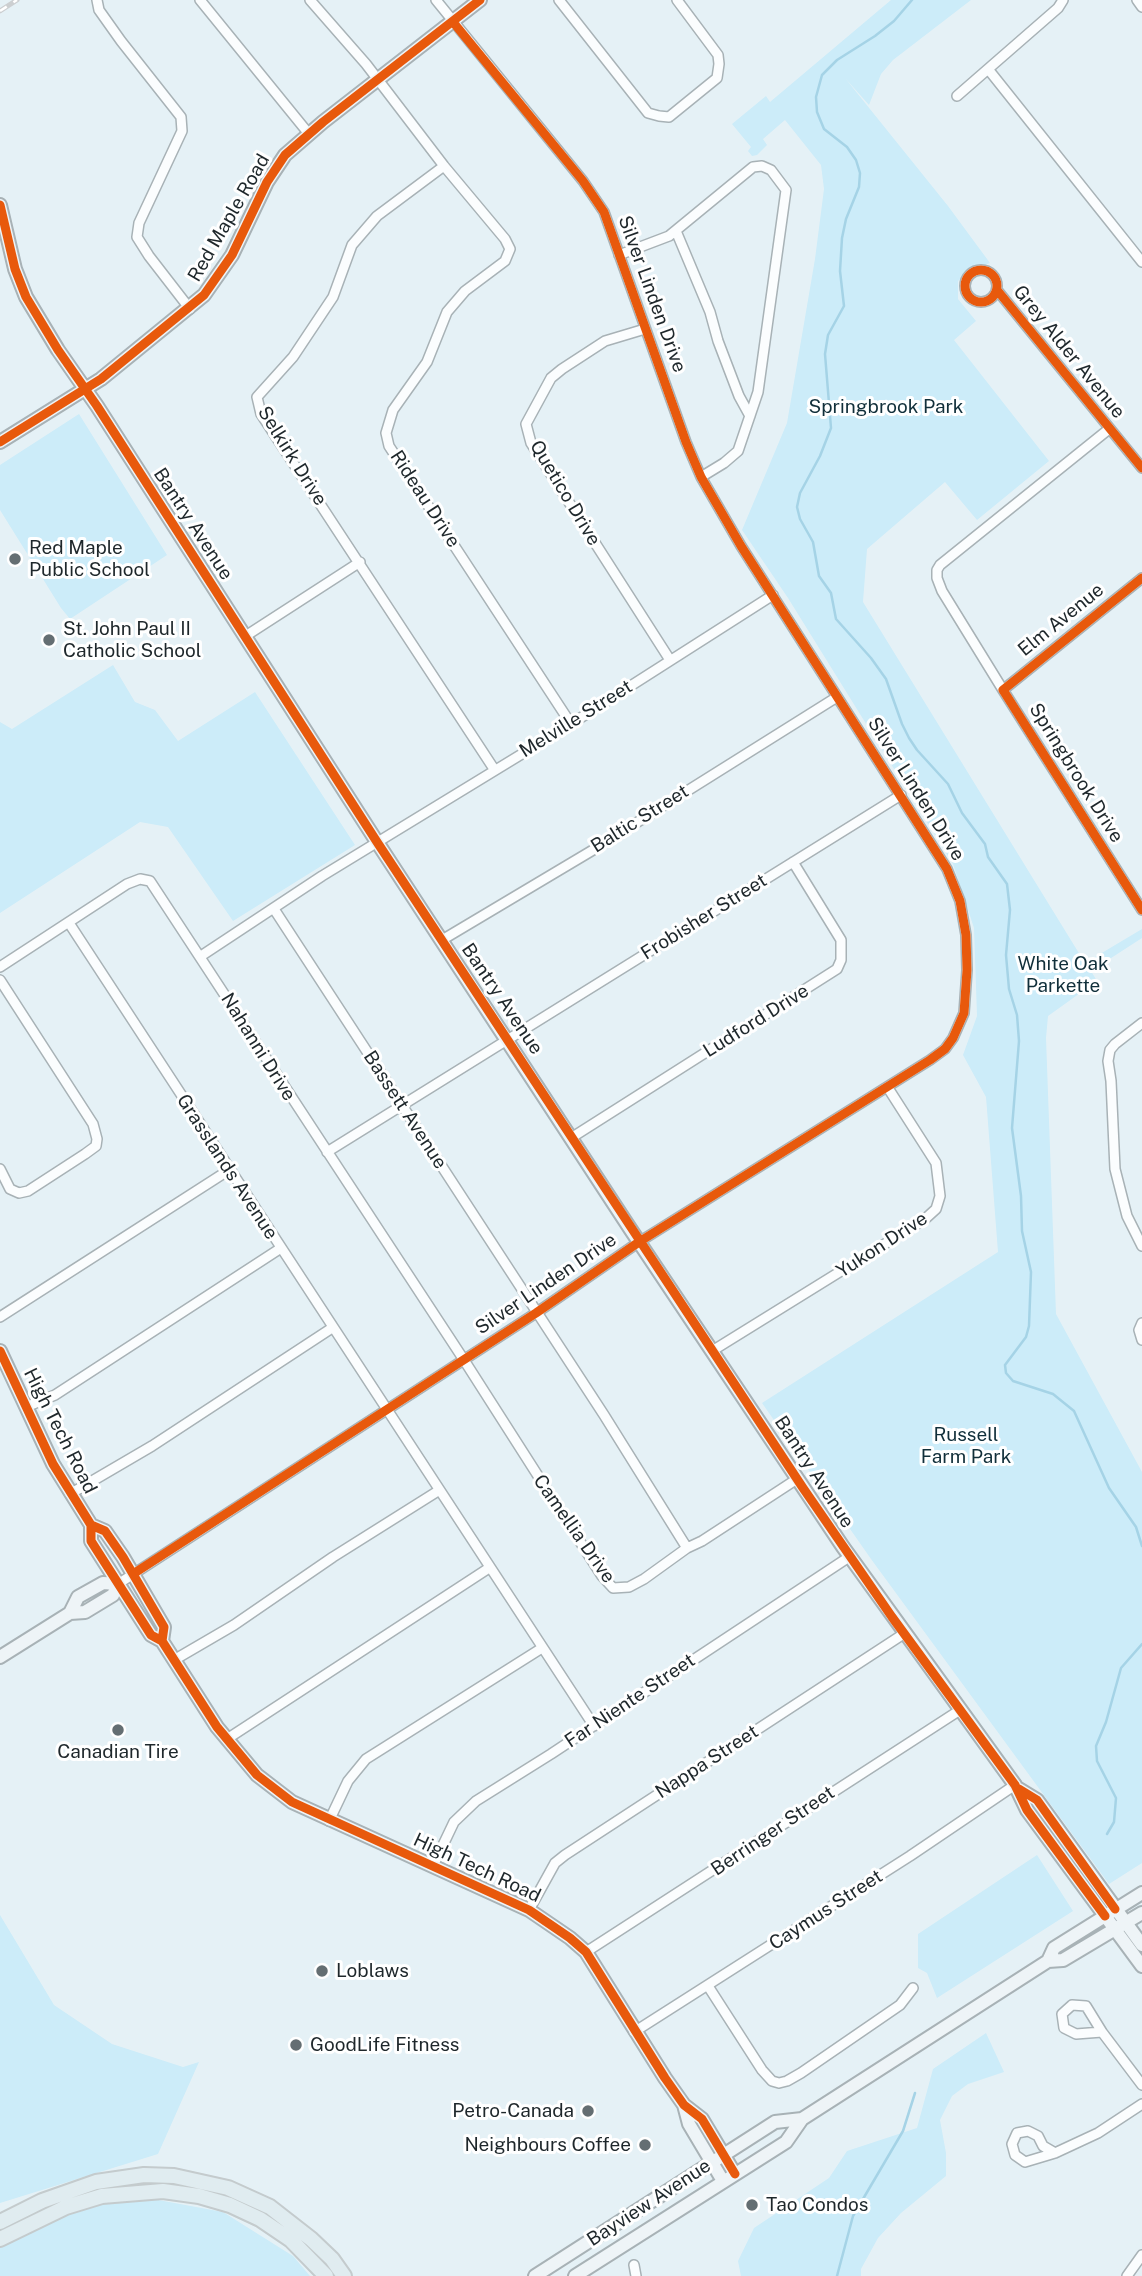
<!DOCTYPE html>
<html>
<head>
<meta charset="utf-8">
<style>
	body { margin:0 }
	canvas { display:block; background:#e5f1f6 }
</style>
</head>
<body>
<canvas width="1142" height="2276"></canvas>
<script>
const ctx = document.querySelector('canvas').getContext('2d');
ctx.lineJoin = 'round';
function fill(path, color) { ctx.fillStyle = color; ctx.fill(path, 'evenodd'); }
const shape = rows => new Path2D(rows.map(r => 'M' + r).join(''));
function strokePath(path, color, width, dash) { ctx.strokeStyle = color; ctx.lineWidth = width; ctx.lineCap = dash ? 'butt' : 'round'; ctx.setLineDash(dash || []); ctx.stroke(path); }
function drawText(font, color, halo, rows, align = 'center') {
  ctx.font = font + ' "Public Sans",sans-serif'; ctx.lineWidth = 6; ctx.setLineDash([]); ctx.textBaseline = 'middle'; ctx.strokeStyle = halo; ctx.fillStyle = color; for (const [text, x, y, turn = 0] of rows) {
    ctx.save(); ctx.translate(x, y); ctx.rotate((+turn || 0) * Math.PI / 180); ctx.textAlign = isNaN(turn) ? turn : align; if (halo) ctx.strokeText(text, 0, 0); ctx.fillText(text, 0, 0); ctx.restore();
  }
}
const green = shape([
	[891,0,971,0,893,60,881,74,869,105,845,78,948,206,990,263,968,272,958,281,958,299,976,321,954,340,1049,461,977,520,945,482,867,549,863,602,1085,963,1142,929,1142,938,1091,971,1097,981,1048,1016,1046,1038,1056,1314,1142,1472,1142,1863,1109,1884,871,1559,762,1403,998,1252,986,1097,963,1055,977,1016,974,928,953,864,788,598,742,530,787,423,815,259,824,189,821,165,785,120,763,139,767,145,757,155,752,156,748,151,751,147,732,124,766,96,770,102],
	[79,414,167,555,70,619,61,608,0,510,0,465],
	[113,665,135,702,155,710,178,741,255,692,355,845,233,921,168,827,140,822,0,913,0,722,12,729],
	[1037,1855,1073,1911,937,1998,927,1973,918,1968,918,1934],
	[0,1915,54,2005,112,2044,183,2067,199,2062,158,2154,0,2203],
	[986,2033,1004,2072,968,2084,952,2096,940,2120,946,2153,946,2176,901,2213,878,2238,861,2269,861,2276,741,2276,738,2261,754,2228,829,2178,847,2151,917,2128,933,2069],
	[153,2199,223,2212,293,2256,310,2276,0,2276,0,2248,89,2205]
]);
const stream = shape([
	[912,0,894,21,875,36,837,60,822,75,816,97,817,112,824,129,847,147,856,160,860,173,859,187,846,219,842,238,840,271,844,306,828,335,825,354,831,428,820,456,800,493,797,507,800,519,813,542,819,576,831,593,836,619,871,658,886,679,902,724,909,738,917,750,948,784,962,813,985,844,988,857,1007,884,1010,910,1006,955,1009,989,1017,1015,1019,1041,1012,1128,1021,1196,1022,1231,1031,1272,1029,1326,1026,1337,1005,1365,1006,1373,1013,1381,1053,1394,1074,1411,1109,1488,1136,1527,1142,1546],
	[1107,1834,1114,1822,1116,1798,1097,1761,1096,1746,1106,1722,1121,1668,1142,1644],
	[837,2276,853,2216,903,2131,915,2093]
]);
const street = shape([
	[97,0,99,10,121,41,181,117,182,131,139,223,137,237,149,256,190,309],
	[200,0,309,134],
	[310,0,366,64,444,166,505,239,510,249,505,261,465,291,447,312,427,362,393,410,386,433,389,446,571,724],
	[559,0,648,113,659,116,669,117,717,78,719,64,718,55,677,0],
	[1137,0,1142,7],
	[988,69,1142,262],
	[957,96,1058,8,1063,0],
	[444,166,377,216,352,245,333,297,293,357,257,397,261,414,494,769],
	[676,231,710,312,718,341,739,396,750,416],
	[619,255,669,236,753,167,762,166,771,170,786,190,758,392,738,451,724,463,701,477],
	'965 286a16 16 0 1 1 32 0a16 16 0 1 1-32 0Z',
	[997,290,1142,468],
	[645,329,605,341,562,369,551,378,526,424,531,443,670,660],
	[1109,429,940,565,937,570,937,578,942,591,1003,690,1142,910],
	[244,637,360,562],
	[1003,690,1142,578],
	[274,909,604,1415,687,1548],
	[69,923,594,1726],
	[442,940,593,850,837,697],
	[201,956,322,876,571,724,773,595],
	[0,967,127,884,140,879,150,881,464,1360,602,1576,613,1588,629,1587,644,1579,687,1548,702,1541,797,1479],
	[0,980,93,1124,97,1139,96,1146,85,1154,28,1191,19,1193,10,1189,0,1169],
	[1142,1023,1115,1044,1110,1050,1108,1061,1111,1081,1115,1169,1127,1216,1142,1246],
	[571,1138,837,969,841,960,841,940,793,862],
	[327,1152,901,795],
	[0,1317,229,1170],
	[1142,1323,1139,1330,1142,1340],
	[712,1351,925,1219,936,1209,940,1196,936,1163,888,1088],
	[26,1407,55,1395,281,1248],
	[70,1494,152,1446,332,1328],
	[118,1584,536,1313,639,1242,930,1060,945,1049,953,1038,964,1013,967,970,966,935,960,901,947,869,741,546,701,477,686,442,604,212,583,181,436,0],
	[174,1660,234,1625,333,1557,438,1491],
	[227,1739,489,1568],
	[329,1821,348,1781,366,1759,542,1648],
	[433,1866,454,1822,476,1801,551,1754,849,1557],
	[529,1910,555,1863,565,1855,905,1633],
	[586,1952,960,1710],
	[708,1986,762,2070,772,2081,779,2083,787,2081,801,2073,900,2005,913,1988],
	[1072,2005,1086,2006,1102,2032,1076,2034,1064,2028,1062,2014,1072,2005],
	[634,2032,910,1856,1015,1785],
	[1102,2032,1142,2085],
	[1055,2153,1043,2146,1038,2136,1028,2131,1017,2133,1012,2144,1015,2155,1025,2162,1055,2153,1098,2133,1142,2104],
	[634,2265,636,2276],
	[1127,2276,1142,2255]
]);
const secondary = shape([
	[0,205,15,269,26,297,58,350,97,406,377,842,631,1230,843,1547,1015,1785,1027,1810,1142,1966],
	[0,442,101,379,204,295,232,255,267,182,285,155,323,122,480,0],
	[0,1351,53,1464,91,1525,105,1531,123,1557,164,1627,162,1641],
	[91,1525,91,1541,151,1635,162,1641,217,1727,257,1775,292,1802,529,1910,570,1938,586,1952,665,2078,684,2105,702,2119,735,2174],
	[70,1613,85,1612,113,1595,118,1584],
	[0,1657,70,1613,78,1597,103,1583,118,1584],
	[1019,1789,1037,1800,1142,1945],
	[1048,1961,1054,1948,1142,1893],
	[684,2105,689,2124,723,2181],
	[535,2276,775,2122,802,2119],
	[575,2276,786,2142,802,2119,1048,1961,1063,1960,1142,1913]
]);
const primary = shape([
	[0,2222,42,2201,96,2182,144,2175,174,2176,228,2188,270,2207,311,2239,332,2259,344,2276],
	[0,2239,66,2207,102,2196,163,2191,199,2196,230,2205,260,2219,291,2240,326,2276]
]);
const rail = shape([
	[0,11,17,0]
]);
const cycleway = shape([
	[0,205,15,269,26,297,58,350,97,406,377,842,803,1488,892,1617,1015,1785,1027,1810,1105,1916],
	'965 286a16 16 0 1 1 32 0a16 16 0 1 1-32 0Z',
	[997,290,1142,468],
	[0,442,101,379,204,295,232,255,267,182,285,155,323,122,480,0],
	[1142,578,1003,690,1142,910],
	[0,1351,53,1464,91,1525,105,1531,123,1557,164,1627,162,1641],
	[91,1525,91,1541,151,1635,162,1641,217,1727,257,1775,292,1802,529,1910,570,1938,586,1952,665,2078,684,2105,702,2119,735,2174],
	[133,1574,536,1313,639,1242,930,1060,945,1049,953,1038,964,1013,967,970,966,935,960,901,947,869,741,546,701,477,686,442,604,212,583,181,453,22],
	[1019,1789,1037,1800,1115,1909]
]);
const markers = [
	[15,559,7,"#646e72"],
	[49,640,7,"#646e72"],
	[118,1730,7,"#646e72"],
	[322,1971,7,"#646e72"],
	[296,2045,7,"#646e72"],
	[588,2111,7,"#646e72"],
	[645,2145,7,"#646e72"],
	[752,2205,7,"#646e72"]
];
const streetNames = [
	["Red Maple Road",229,218,-60],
	["Silver Linden Drive",652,294,70],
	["Grey Alder Avenue",1069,352,51],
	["Selkirk Drive",292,456,58],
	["Quetico Drive",565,493,59],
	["Rideau Drive",425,499,57],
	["Bantry Avenue",193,524,57],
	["Elm Avenue",1061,620,-39],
	["Melville Street",576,719,-32],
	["Springbrook Drive",1076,773,58],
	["Silver Linden Drive",916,789,58],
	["Baltic Street",640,819,-32],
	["Frobisher Street",704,917,-32],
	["Bantry Avenue",502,999,56],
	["Ludford Drive",756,1021,-32],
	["Nahanni Drive",258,1047,58],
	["Bassett Avenue",405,1110,57],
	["Grasslands Avenue",227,1167,57],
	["Yukon Drive",882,1245,-33],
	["Silver Linden Drive",546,1284,-34],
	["High Tech Road",60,1431,63],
	["Bantry Avenue",814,1472,57],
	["Camellia Drive",574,1529,55],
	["Far Niente Street",630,1701,-34],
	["Nappa Street",707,1762,-33],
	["Berringer Street",773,1831,-34],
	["High Tech Road",477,1868,25],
	["Caymus Street",826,1910,-33],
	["Bayview Avenue",649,2203,-33]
];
const parkNames = [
	["Springbrook Park",886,407],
	["White Oak",1063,964],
	["Parkette",1063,986],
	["Russell",966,1435],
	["Farm Park",966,1457]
];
const poiNames = [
	["Red Maple",29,548],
	["Public School",29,570],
	["St. John Paul II",63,629],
	["Catholic School",63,651],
	["Canadian Tire",118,1752,"center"],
	["Loblaws",336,1971],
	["GoodLife Fitness",310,2045],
	["Petro-Canada",574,2111,"right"],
	["Neighbours Coffee",631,2145,"right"],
	["Tao Condos",766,2205]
];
fill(green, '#ccecf9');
strokePath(stream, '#a5d3e6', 2.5);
strokePath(street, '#a8b2b6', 12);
strokePath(secondary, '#a8b2b6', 16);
strokePath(primary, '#c4cbcd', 18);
strokePath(street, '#fbfdfe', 9);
strokePath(secondary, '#eef4f7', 12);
strokePath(primary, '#e0ecf0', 14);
strokePath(rail, '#cccfd1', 5);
strokePath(rail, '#fff', 2.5, [8]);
strokePath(cycleway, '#e8590c', 9);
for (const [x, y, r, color] of markers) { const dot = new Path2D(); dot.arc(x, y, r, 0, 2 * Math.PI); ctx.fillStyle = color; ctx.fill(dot); strokePath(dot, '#fff', 2.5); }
drawText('19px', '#1e272b', '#fff', streetNames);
drawText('19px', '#112f3a', '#fff', parkNames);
drawText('19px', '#1e272b', '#fff', poiNames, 'left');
</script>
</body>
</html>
